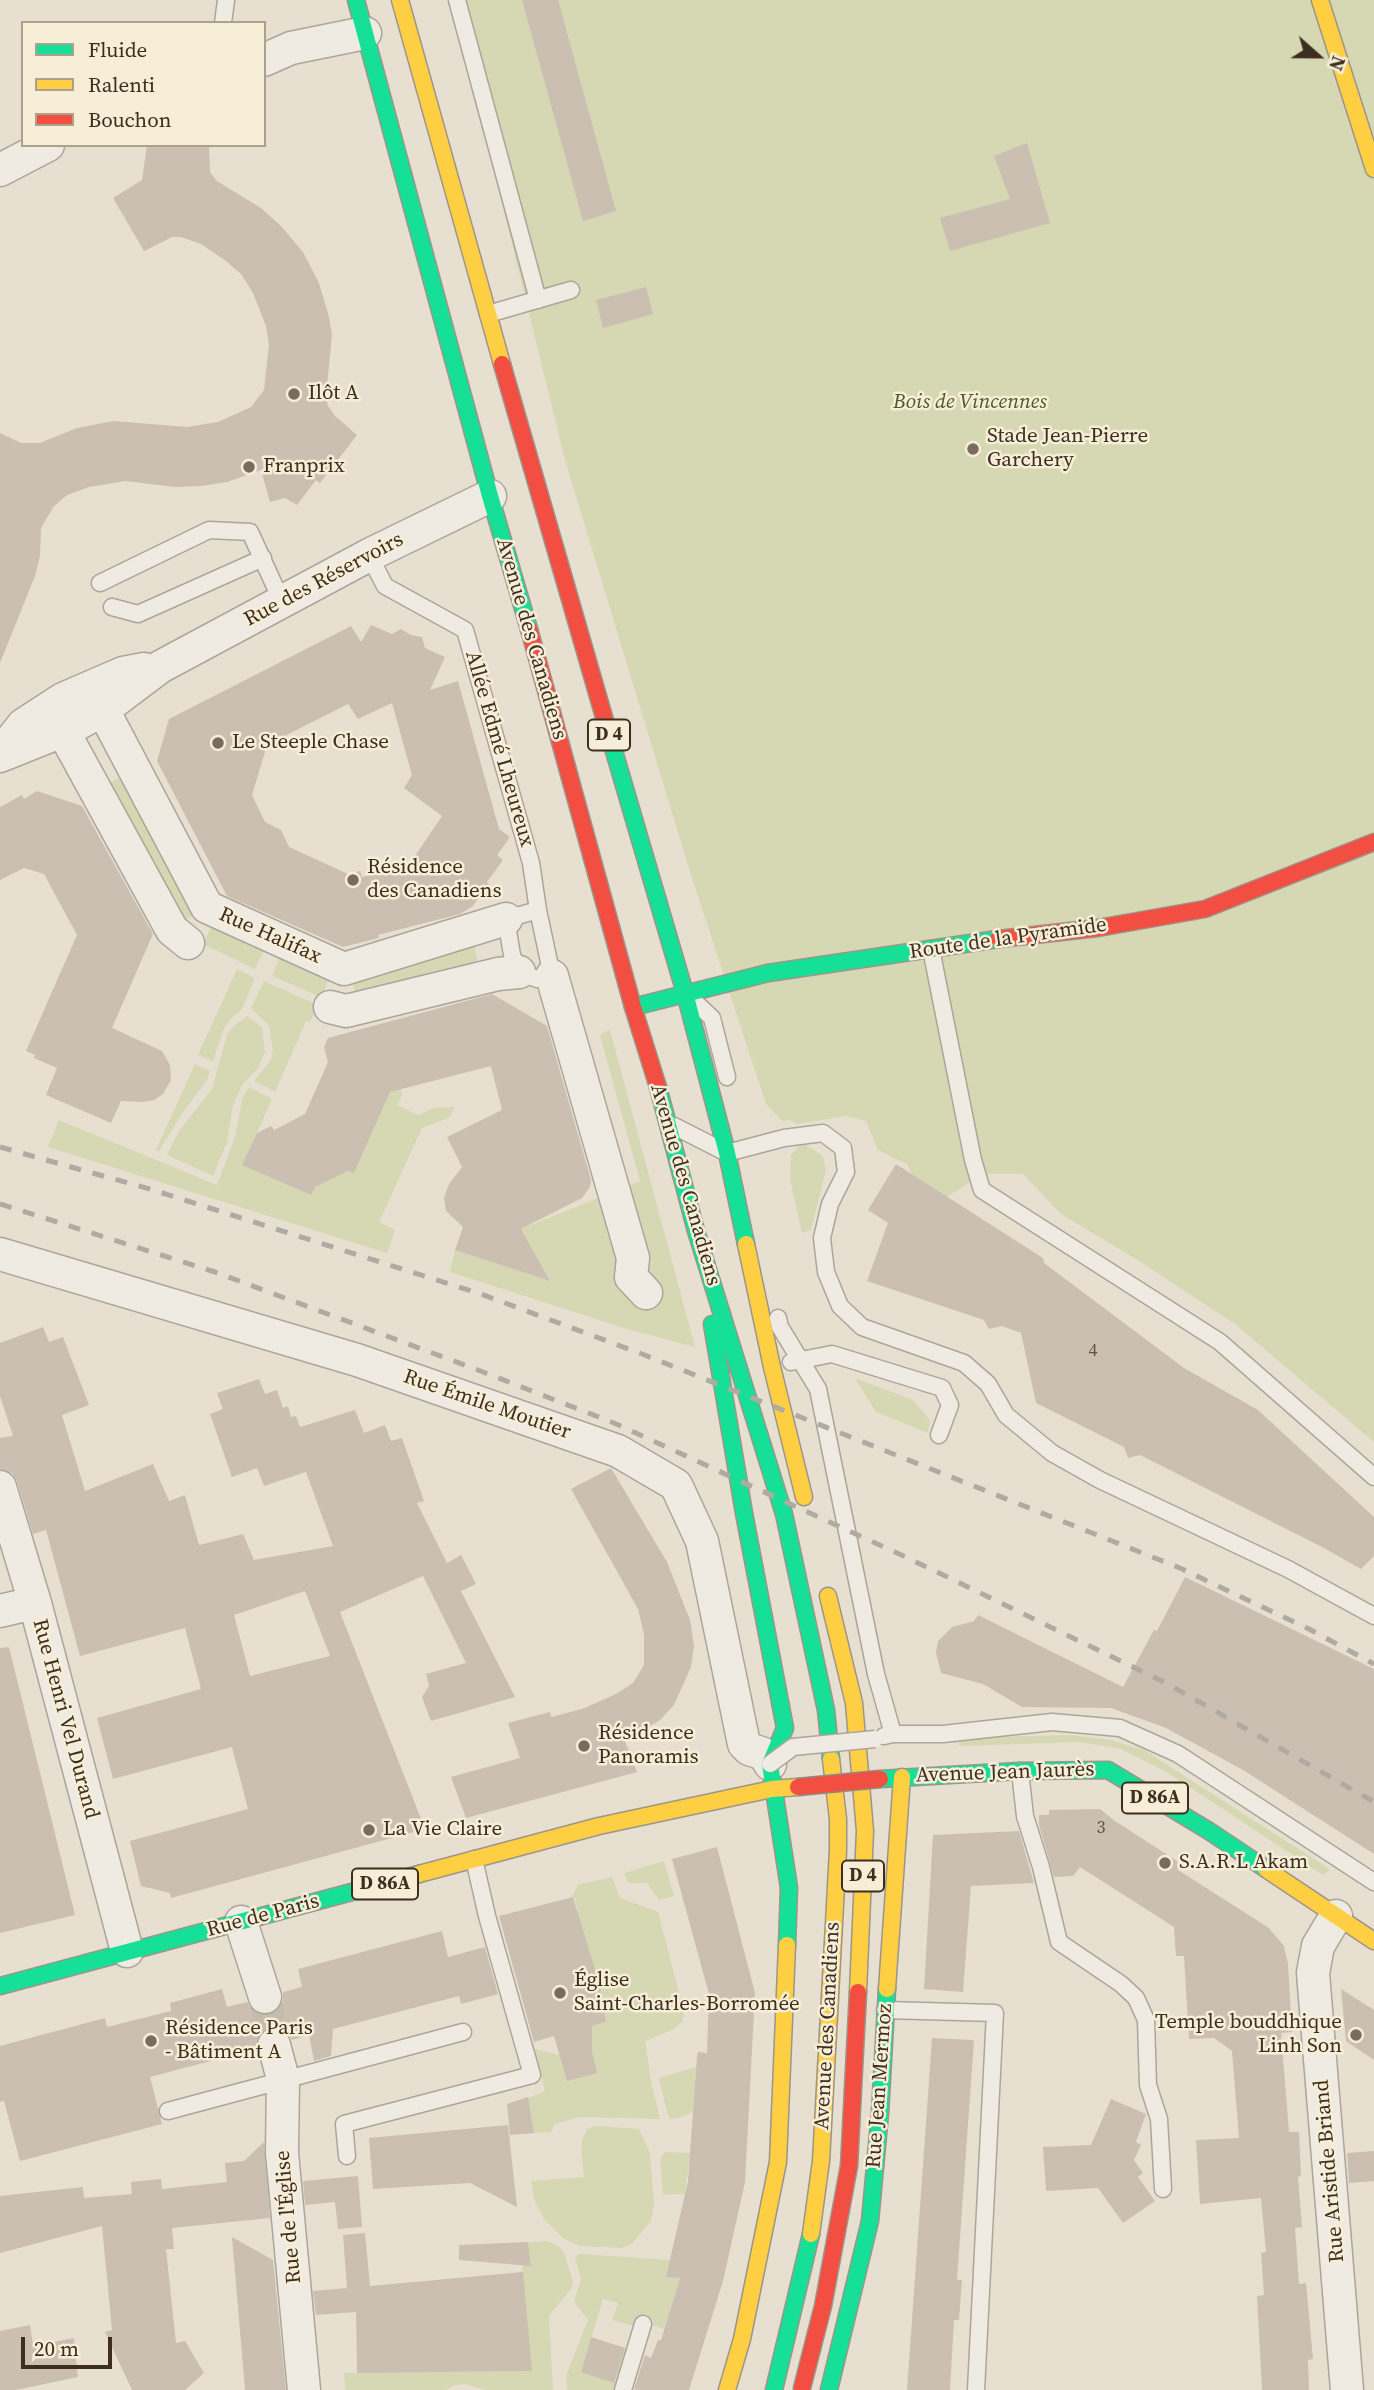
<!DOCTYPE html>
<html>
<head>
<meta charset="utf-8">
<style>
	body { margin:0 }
	#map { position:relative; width:1374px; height:2390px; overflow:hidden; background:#e7e0d1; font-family:"Source Serif 4",serif }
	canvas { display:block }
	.legend { position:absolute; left:21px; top:21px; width:245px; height:126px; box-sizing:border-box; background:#f7eed8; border:2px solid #ada18e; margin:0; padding:9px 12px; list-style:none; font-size:21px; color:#3d2e20 }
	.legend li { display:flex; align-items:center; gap:14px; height:35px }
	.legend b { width:35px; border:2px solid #ada18e }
	.north { position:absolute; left:1283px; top:21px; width:70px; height:70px; -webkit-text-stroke:5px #f7eed8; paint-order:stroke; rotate:111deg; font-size:19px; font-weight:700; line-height:28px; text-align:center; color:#3d2e20 }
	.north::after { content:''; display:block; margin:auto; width:24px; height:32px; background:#3d2e20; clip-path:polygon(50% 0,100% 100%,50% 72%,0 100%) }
	.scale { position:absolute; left:21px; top:2337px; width:91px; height:32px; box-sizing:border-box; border:4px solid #3d2e20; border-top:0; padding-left:9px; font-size:21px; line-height:24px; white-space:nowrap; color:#3d2e20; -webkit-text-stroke:5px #f7eed8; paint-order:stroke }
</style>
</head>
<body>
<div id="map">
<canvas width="1374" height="2390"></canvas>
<ul class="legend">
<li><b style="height:9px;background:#16e098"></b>Fluide</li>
<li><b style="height:9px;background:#ffcf43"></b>Ralenti</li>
<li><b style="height:9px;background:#f24e42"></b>Bouchon</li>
</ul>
<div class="north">N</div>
<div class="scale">20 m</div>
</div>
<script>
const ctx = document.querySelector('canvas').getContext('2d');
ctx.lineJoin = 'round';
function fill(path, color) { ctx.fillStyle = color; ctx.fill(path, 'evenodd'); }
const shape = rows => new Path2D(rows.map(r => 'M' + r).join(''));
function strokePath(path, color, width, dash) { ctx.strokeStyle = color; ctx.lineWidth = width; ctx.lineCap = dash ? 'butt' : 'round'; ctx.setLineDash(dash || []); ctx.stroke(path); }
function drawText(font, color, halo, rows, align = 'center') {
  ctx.font = font + ' "Source Serif 4",serif'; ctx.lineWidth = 5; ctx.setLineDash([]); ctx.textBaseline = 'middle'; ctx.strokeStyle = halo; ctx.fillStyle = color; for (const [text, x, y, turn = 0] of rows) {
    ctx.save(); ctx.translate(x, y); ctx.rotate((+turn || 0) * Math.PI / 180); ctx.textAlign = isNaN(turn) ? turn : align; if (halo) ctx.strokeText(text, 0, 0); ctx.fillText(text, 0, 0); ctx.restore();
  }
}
const green = shape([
	[452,0,1374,0,1374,1442,1235,1324,1136,1259,1061,1214,1023,1174,983,1174,947,1197,924,1208,908,1165,878,1150,866,1121,846,1116,796,1124,790,1120,782,1121,766,1104,691,875,565,460],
	[127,774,200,912,180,923,106,785],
	[213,923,265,947,255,969,203,944],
	[473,941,479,967,357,999,350,973],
	[281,954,331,975,321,997,272,976],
	[237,969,255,978,241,1011,234,1015,224,1028,213,1061,198,1055],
	[264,981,318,1005,310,1022,306,1021,275,1092,254,1081,271,1060,273,1050,269,1025,251,1008],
	[247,1016,262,1027,265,1052,258,1068,242,1085,233,1105,227,1142,213,1176,167,1155,179,1131,212,1089,227,1035,234,1026],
	[610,1030,695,1347,627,1329,450,1272,455,1250,544,1279,546,1274,521,1229,640,1181,600,1035],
	[195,1064,210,1071,207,1080,181,1115,159,1151,156,1150],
	[392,1086,394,1091,401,1089,402,1095,397,1105,418,1115,434,1108,455,1107,449,1118,422,1128,379,1222,395,1230,387,1253,48,1147,59,1120,217,1185,235,1137,243,1096,249,1087,272,1099,243,1165,311,1195,315,1187,348,1171,354,1173],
	[806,1145,823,1156,826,1170,811,1230,802,1233,790,1179,791,1155,799,1146],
	[855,1378,913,1400,930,1420,928,1433,876,1412],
	[1070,1735,1110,1740,1144,1750,1328,1868,1329,1871,1323,1875,1165,1771,1121,1749,1079,1742,962,1746,959,1745,958,1738],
	[664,1861,674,1896,659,1900,647,1883,628,1883,624,1873],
	[612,1877,620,1898,658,1912,684,2012,683,2021,672,2030,645,2041,652,2086,660,2119,579,2117,555,2124,551,2132,534,2133,528,2098,545,2091,534,2049,558,2055,565,2051,591,2050,591,2026,600,2024,605,2016,577,1912,578,1911,574,1897,572,1897,578,1885],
	[696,2067,693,2112,679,2118,670,2119,667,2113,659,2078],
	[597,2126,639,2129,650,2153,654,2206,651,2221,632,2244,622,2248,581,2246,564,2239,544,2219,534,2199,531,2181,584,2177,581,2147,583,2138,588,2128],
	[665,2152,690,2153,685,2194,663,2195,660,2159],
	[547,2241,560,2247,564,2253,573,2282,571,2289,549,2316,553,2390,485,2390,465,2384,456,2385,446,2390,345,2390,344,2373,531,2371,522,2266,531,2266,528,2242],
	[580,2254,670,2260,666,2276,680,2278,664,2329,652,2325,653,2320,638,2315,633,2326,612,2320,618,2303,603,2299,581,2371,605,2379,616,2345,628,2349,615,2390,567,2390,566,2376,588,2320,574,2302,581,2279,575,2257]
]);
const building = shape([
	[522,0,558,0,616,211,583,221],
	[1027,143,1050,223,950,251,940,218,1010,199,994,156],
	[147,145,209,145,210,172,217,181,261,208,281,226,303,252,319,283,329,317,332,335,326,397,328,406,335,416,357,435,320,483,316,480,297,505,285,498,270,502,261,470,227,482,202,486,175,487,125,481,89,487,67,495,54,506,41,528,40,556,35,576,0,663,0,433,21,443,40,443,77,428,113,421,187,427,218,422,251,407,264,390,269,344,266,326,253,293,241,274,226,261,201,244,181,237,172,237,144,251,113,198,142,180],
	[646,287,653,314,603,328,596,300],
	[371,625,392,634,401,629,411,635,422,637,425,648,445,657,430,690,458,681,499,829,510,837,497,855,503,860,487,882,489,884,473,906,460,914,378,935,379,938,343,947,227,896,157,761,169,719,351,626,361,642],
	[392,703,412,775,404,788,442,816,413,859,414,863,362,877,360,871,348,874,289,847,281,830,265,822,252,795,267,745,348,704,358,719],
	[37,791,82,806,153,934,112,1028,162,1051,170,1065,171,1080,163,1094,154,1100,143,1102,121,1101,111,1123,46,1095,57,1068,34,1058,35,1055,26,1051,77,935,44,874,24,868,0,880,0,807,22,795,24,799],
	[492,994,547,1026,591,1180,590,1187,582,1198,521,1229,550,1281,455,1250,463,1227,446,1211,444,1198,449,1184,462,1167,447,1137,502,1110,491,1066,390,1092,354,1173,348,1171,315,1187,311,1195,242,1165,257,1133,271,1126,274,1130,305,1114,328,1062,324,1047,328,1038],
	[896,1164,1043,1258,1044,1263,1184,1368,1258,1410,1374,1517,1374,1556,1361,1569,1322,1547,1140,1455,1128,1458,1124,1447,1036,1403,1021,1333,1002,1326,989,1329,984,1320,867,1281,888,1223,868,1210],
	[43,1327,49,1342,63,1337,89,1405,62,1415,85,1491,153,1464,169,1501,185,1495,199,1545,243,1534,254,1560,333,1546,306,1472,264,1486,257,1468,232,1477,210,1414,223,1409,217,1393,259,1379,265,1394,277,1390,283,1408,288,1406,291,1417,296,1416,300,1427,355,1410,364,1433,385,1425,391,1441,402,1438,424,1501,417,1503,447,1563,461,1555,476,1584,461,1591,515,1697,431,1721,422,1697,429,1686,426,1674,466,1663,423,1576,340,1612,425,1829,171,1898,170,1893,141,1886,130,1841,248,1809,232,1747,113,1779,97,1718,201,1689,185,1628,80,1656,46,1530,33,1534,17,1481,12,1473,0,1469,0,1438,13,1436,0,1396,0,1343],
	[305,1591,330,1656,250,1676,234,1615],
	[611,1468,667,1562,690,1620,694,1646,691,1667,674,1705,660,1720,625,1741,637,1772,466,1818,451,1777,520,1758,508,1723,550,1712,551,1717,582,1709,616,1694,633,1683,644,1665,644,1634,638,1609,571,1489],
	[1185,1577,1374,1669,1374,1854,1243,1770,1166,1728,1111,1708,1022,1707,983,1684,941,1673,936,1653,938,1641,952,1627,974,1621,978,1615,1123,1687,1154,1630,1157,1631],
	[9,1647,75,1915,0,1933,0,1648],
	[1100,1809,1115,1821,1177,1861,1178,1870,1269,1928,1284,1946,1288,1964,1292,2032,1281,2033,1289,2132,1299,2132,1301,2176,1298,2177,1302,2227,1295,2228,1299,2284,1306,2283,1313,2359,1308,2360,1309,2390,1262,2390,1257,2296,1264,2295,1261,2253,1266,2252,1261,2198,1200,2204,1196,2140,1239,2138,1232,2051,1214,2038,1189,2039,1184,1956,1176,1956,1174,1927,1080,1867,1073,1876,1054,1877,1039,1825,1039,1815,1049,1815,1049,1810],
	[1019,1831,1034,1883,971,1886,963,1992,924,1989,933,1835],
	[717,1847,755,1993,745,2182,723,2281,689,2390,637,2390,634,2389,645,2355,651,2358,658,2340,661,2340,680,2278,666,2277,688,2181,697,2056,698,2052,707,2053,709,1994,672,1859],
	[573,1897,600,1986,606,2022,592,2026,592,2052,597,2073,567,2081,554,2036,534,2042,499,1916],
	[442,1931,448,1957,485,1947,498,1994,461,2004,459,1996,333,2029,331,2056,314,2061,309,2035,292,2040,287,2033,279,2028,269,2027,261,2033,257,2040,256,2049,150,2077,162,2124,20,2161,4,2101,0,2102,0,2046,105,2018,107,2027,171,2011,170,2003,222,1989,227,2007,247,2002,253,2011,262,2015,270,2015,279,2009,283,2002,283,1992,302,1987,298,1969],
	[1341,1989,1374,2010,1374,2060,1346,2041],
	[932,2038,974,2040,957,2280,962,2280,959,2320,954,2320,950,2390,907,2390],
	[528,2097,534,2133,510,2135,507,2104],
	[1111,2099,1146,2114,1136,2142,1141,2145,1134,2160,1143,2173,1138,2177,1155,2201,1123,2223,1098,2188,1046,2191,1043,2147,1091,2145],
	[508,2125,517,2207,470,2183,373,2189,369,2138],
	[264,2142,270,2218,172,2228,174,2249,166,2249,176,2343,185,2341,204,2373,185,2390,132,2390,105,2332,112,2330,102,2226,0,2253,0,2196,83,2187,84,2198,132,2194,131,2182,161,2179,162,2189,227,2182,225,2163,244,2161],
	[1374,2151,1374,2181,1349,2183,1347,2153],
	[358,2176,362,2227,338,2229,335,2202,305,2205,303,2181],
	[365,2233,370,2286,523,2272,532,2371,357,2373,356,2312,316,2315,313,2291,347,2288,343,2235],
	[232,2237,273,2260,286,2390,245,2390],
	[528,2242,531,2266,459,2260,459,2245],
	[30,2325,33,2346,74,2338,78,2377,16,2390,0,2390,0,2331],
	[591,2337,625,2348,614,2383,581,2372]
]);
const streetTunnel = shape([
	[265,1997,274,2045]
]);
const lane = shape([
	[457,0,538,300],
	[223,23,226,0],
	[488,314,571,290],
	[369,555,385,586,465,630,531,863,538,910,552,976,537,979,519,972,512,955,506,919,538,910],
	[100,583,209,530,250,532,282,602],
	[112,607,138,614,263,558],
	[931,949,973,1160,982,1190,1220,1342,1374,1477],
	[696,1003,712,1018,727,1077],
	[674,1126,727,1153,784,1138,823,1133,843,1148,846,1172,830,1204,822,1238,826,1272,840,1306,862,1327,964,1363,988,1384,1006,1415,1052,1453,1100,1480,1288,1569,1374,1616],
	[778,1318,780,1327,818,1389,876,1674,893,1734],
	[791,1362,832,1354,942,1388,950,1405,939,1435],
	[884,1736,893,1734,943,1734,1052,1722,1120,1728,1178,1754,1374,1882],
	[1020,1771,1025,1816,1041,1867,1059,1942,1121,1984,1136,1998,1146,2020,1148,2085,1159,2119,1163,2189],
	[885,2010,995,2013,976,2390],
	[168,2111,463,2032],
	[347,2156,344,2124,532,2075,487,1916,474,1859],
	[623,2390,643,2324]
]);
const street = shape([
	[264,60,291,48,365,33],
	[0,170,48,145],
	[103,710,207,907,344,969,506,919],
	[63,731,172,930,188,943],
	[4,749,23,725,63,699,123,673,144,669],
	[0,756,70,728,103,710,160,667,369,555,490,496],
	[552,976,633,1258,631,1277,646,1293],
	[330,1007,346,1011,498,974,519,972],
	[0,1254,357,1360,618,1451,676,1485,702,1541,744,1744,749,1749,764,1754,770,1764],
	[0,1487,35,1603,127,1951],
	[0,1611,21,1606],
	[1336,1916,1318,1946,1313,1973,1347,2390],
	[241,1922,265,1997],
	[274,2045,283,2079,282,2153,304,2390]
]);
const fast = shape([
	[356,0,490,496,529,629],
	[606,724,685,993,727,1153,746,1244],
	[633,1007,768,973,998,939],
	[658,1087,696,1231,784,1514,826,1710,831,1759],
	[712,1324,744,1513,785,1728,770,1764,789,1888,787,1945],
	[880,1779,1020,1771,1108,1770,1209,1831,1266,1869],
	[0,1986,419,1874],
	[774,2390,811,2234],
	[829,2390,870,2221,880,2113,887,1989]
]);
const slow = shape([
	[400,0,502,364],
	[1320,0,1374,169],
	[746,1244,772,1367,804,1497],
	[828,1596,854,1703,865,1831,858,1992],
	[1266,1869,1374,1941],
	[419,1874,599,1826,772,1789,798,1787],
	[887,1989,902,1777],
	[811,2234,821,2161,838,1850,838,1819,831,1759],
	[727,2390,742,2339,778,2162,787,1945]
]);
const jam = shape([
	[502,364,606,724],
	[529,629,633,1007,658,1087],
	[998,939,1098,928,1205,909,1374,842],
	[802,2388,823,2306,849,2166,858,1992]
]);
const rail = shape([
	[0,1147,153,1190,481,1294,642,1354,1180,1568,1309,1629,1374,1664],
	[0,1204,215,1272,478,1370,614,1423,908,1558,1166,1683,1374,1802]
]);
const laneBridge = shape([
	[770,1764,793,1747,875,1739]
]);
const jamBridge = shape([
	[798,1787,880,1779]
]);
const markers = [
	[294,394,7,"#786c5e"],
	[973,449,7,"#786c5e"],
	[249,467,7,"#786c5e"],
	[218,743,7,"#786c5e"],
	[353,880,7,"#786c5e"],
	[584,1746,7,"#786c5e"],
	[369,1830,7,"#786c5e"],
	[1165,1863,7,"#786c5e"],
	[560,1993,7,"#786c5e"],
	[1356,2035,7,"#786c5e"],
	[151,2041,7,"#786c5e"]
];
const numberNames = [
	["4",1093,1351],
	["3",1101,1828]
];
const shields = [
	[609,735,42],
	[1155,1798,66],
	[863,1876,42],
	[385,1884,66]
];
const shieldNames = [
	["D 4",609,735],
	["D 86A",1155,1798],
	["D 4",863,1876],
	["D 86A",385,1884]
];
const poiNames = [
	["Ilôt A",308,394],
	["Stade Jean-Pierre",987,437],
	["Garchery",987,461],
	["Franprix",263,467],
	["Le Steeple Chase",232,743],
	["Résidence",367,868],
	["des Canadiens",367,892],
	["Résidence",598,1734],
	["Panoramis",598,1758],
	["La Vie Claire",383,1830],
	["S.A.R.L Akam",1179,1863],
	["Église",574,1981],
	["Saint-Charles-Borromée",574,2005],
	["Temple bouddhique",1342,2023,"right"],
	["Linh Son",1342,2047,"right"],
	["Résidence Paris",165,2029],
	["- Bâtiment A",165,2053]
];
const parkNames = [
	["Bois de Vincennes",970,403]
];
const streetNames = [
	["Rue des Réservoirs",324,580,-28],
	["Avenue des Canadiens",531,639,74],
	["Allée Edmé Lheureux",499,749,74],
	["Rue Halifax",270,936,24],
	["Route de la Pyramide",1008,939,-8],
	["Avenue des Canadiens",685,1185,74],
	["Rue Émile Moutier",487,1405,19],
	["Rue Henri Vel Durand",65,1719,75],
	["Avenue Jean Jaurès",1005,1773,-2],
	["Rue de Paris",263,1916,-15],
	["Avenue des Canadiens",828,2026,-87],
	["Rue Jean Mermoz",880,2086,-86],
	["Rue Aristide Briand",1330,2171,-95],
	["Rue de l'Église",289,2217,-95]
];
fill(green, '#d6d7b3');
fill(building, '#cbbfb2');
strokePath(streetTunnel, '#c5bcae', 32, [32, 16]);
strokePath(lane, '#ada599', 19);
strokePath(street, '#ada599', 35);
strokePath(fast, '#9c958a', 19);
strokePath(slow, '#9c958a', 19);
strokePath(jam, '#9c958a', 19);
strokePath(lane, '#efebe3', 16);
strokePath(street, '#efebe3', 32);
strokePath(fast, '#16e098', 16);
strokePath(slow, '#ffcf43', 16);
strokePath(jam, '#f24e42', 16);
strokePath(rail, '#afaaa2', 5, [12, 12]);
strokePath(laneBridge, '#ada599', 19, []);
strokePath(jamBridge, '#928b80', 19, []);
strokePath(laneBridge, '#efebe3', 16);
strokePath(jamBridge, '#f24e42', 16);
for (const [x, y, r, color] of markers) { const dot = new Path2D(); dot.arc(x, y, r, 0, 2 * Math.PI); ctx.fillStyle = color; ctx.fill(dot); strokePath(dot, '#f7eed8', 2.5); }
drawText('18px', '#605244', null, numberNames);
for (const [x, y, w] of shields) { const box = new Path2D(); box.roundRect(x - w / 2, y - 15.5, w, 31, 5); ctx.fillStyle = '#f7eed8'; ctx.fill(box); strokePath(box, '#3d2e20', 2); }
drawText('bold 19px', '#3d2e20', null, shieldNames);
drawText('21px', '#3d2e20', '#f7eed8', poiNames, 'left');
drawText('italic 21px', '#4d5a26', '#f7eed8', parkNames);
drawText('21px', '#3d2e20', '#f7eed8', streetNames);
</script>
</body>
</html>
